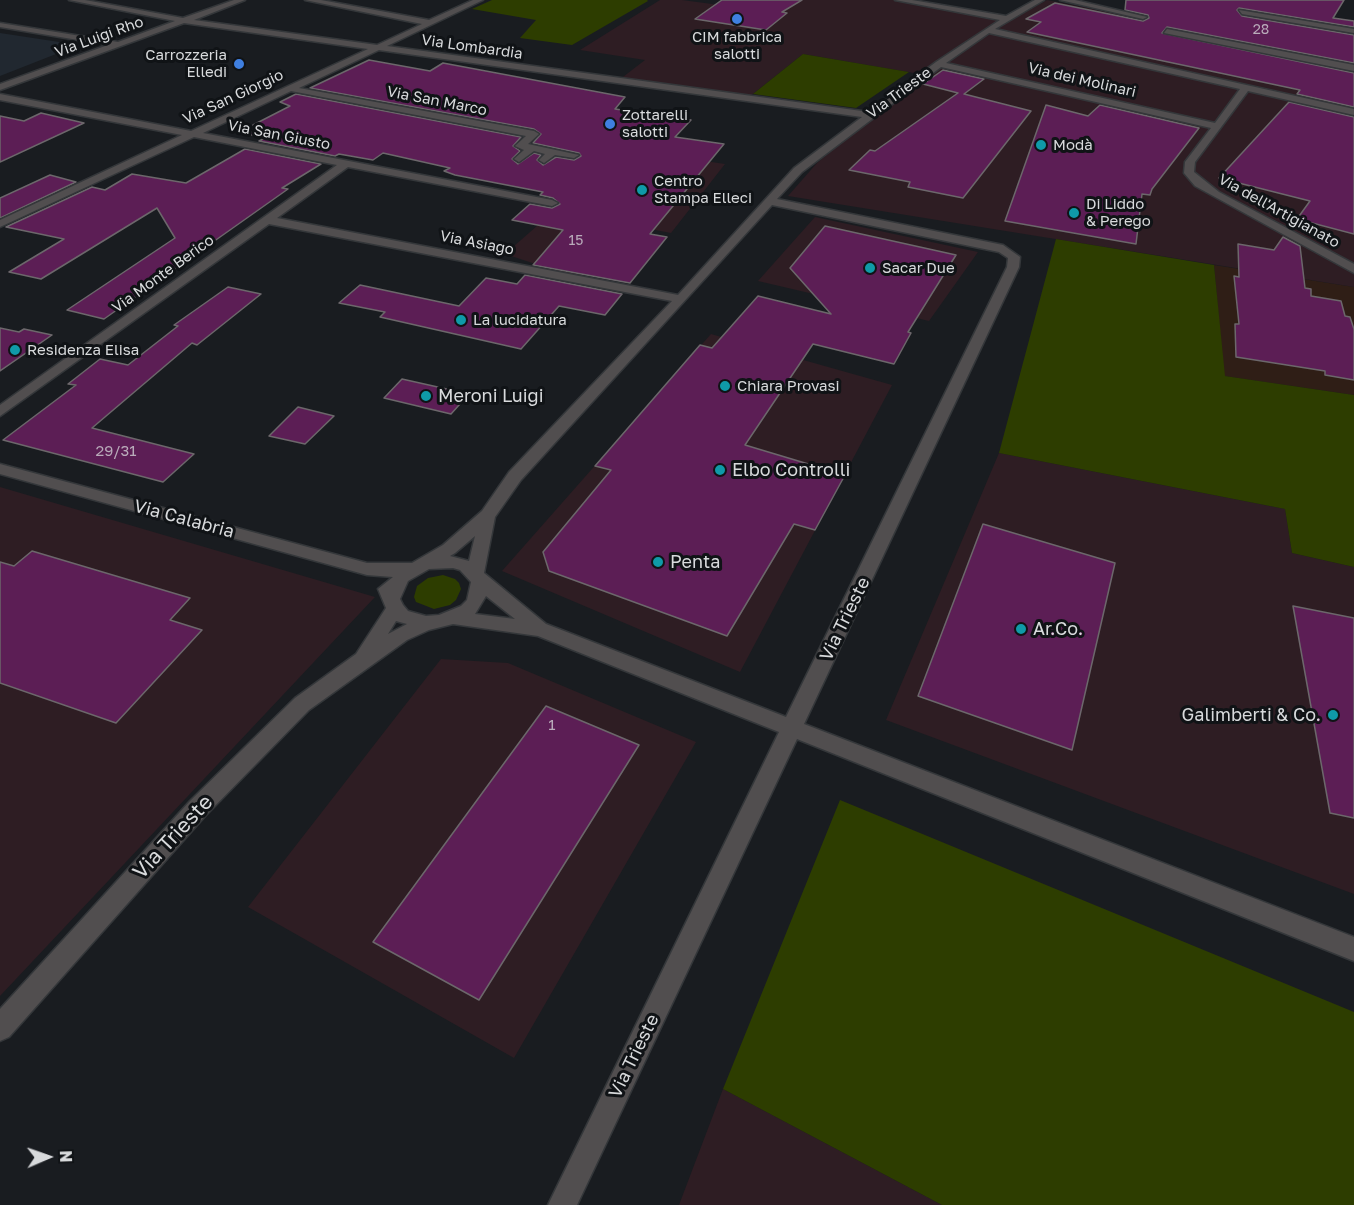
<!DOCTYPE html>
<html>
<head>
<meta charset="utf-8">
<style>
	body { margin:0 }
	#map { position:relative; width:1354px; height:1205px; overflow:hidden; background:#191c20; font-family:"Golos Text",sans-serif }
	canvas { display:block }
	.north { position:absolute; left:18px; top:1127px; width:60px; height:60px; -webkit-text-stroke:4px #101316; paint-order:stroke; rotate:88deg; font-size:16px; font-weight:700; line-height:24px; text-align:center; color:#d8dadc }
	.north::after { content:''; display:block; margin:auto; width:21px; height:27px; background:#d8dadc; clip-path:polygon(50% 0,100% 100%,50% 72%,0 100%) }
</style>
</head>
<body>
<div id="map">
<canvas width="1354" height="1205"></canvas>
<div class="north">N</div>
</div>
<script>
const ctx = document.querySelector('canvas').getContext('2d');
ctx.lineJoin = 'round';
function fill(path, color) { ctx.fillStyle = color; ctx.fill(path, 'evenodd'); }
const shape = rows => new Path2D(rows.map(r => 'M' + r).join(''));
function strokePath(path, color, width, dash) { ctx.strokeStyle = color; ctx.lineWidth = width; ctx.lineCap = dash ? 'butt' : 'round'; ctx.setLineDash(dash || []); ctx.stroke(path); }
function drawText(font, color, halo, rows, align = 'center') {
  ctx.font = font + ' "Golos Text",sans-serif'; ctx.lineWidth = 6; ctx.setLineDash([]); ctx.textBaseline = 'middle'; ctx.strokeStyle = halo; ctx.fillStyle = color; for (const [text, x, y, turn = 0] of rows) {
    ctx.save(); ctx.translate(x, y); ctx.rotate((+turn || 0) * Math.PI / 180); ctx.textAlign = isNaN(turn) ? turn : align; if (halo) ctx.strokeText(text, 0, 0); ctx.fillText(text, 0, 0); ctx.restore();
  }
}
const commercial = shape([
	[1214,265,1354,287,1354,395,1224,376]
]);
const industrial = shape([
	[660,0,682,0,742,8,753,0,894,0,1004,19,920,74,803,54,749,97,619,80,645,60,580,50],
	[1047,0,1168,24,1202,2,1354,28,1354,287,788,196,817,163,873,116,990,32],
	[617,148,725,164,671,233,624,224,578,278,505,254,562,204],
	[815,217,978,252,929,321,758,281],
	[711,334,892,385,740,672,502,571],
	[999,453,1285,509,1292,553,1354,567,1354,894,886,720],
	[0,487,375,597,0,996],
	[441,659,508,663,696,742,514,1058,248,907],
	[723,1089,942,1205,679,1205]
]);
const built = shape([
	[0,33,79,45,0,76]
]);
const green = shape([
	[492,0,647,0,648,1,572,45,520,38,536,20,472,9],
	[803,54,909,72,856,108,753,94],
	[1056,239,1214,265,1225,376,1354,395,1354,567,1292,553,1285,509,999,453],
	[443,575,455,579,459,583,461,589,456,600,450,605,434,609,416,602,414,597,417,586,428,578],
	[840,800,1354,1012,1354,1205,942,1205,723,1089]
]);
const building = shape([
	[722,0,802,0,782,12,787,13,766,30,695,19,722,0],
	[1126,0,1344,0,1333,18,1354,21,1354,27,1239,8,1237,10,1242,16,1354,35,1354,63,1167,27,1162,33,1354,73,1354,107,1297,94,1300,90,1027,32,1041,22,1026,19,1055,3,1143,21,1149,18,1148,15,1125,10,1126,0],
	[369,60,430,71,443,63,625,97,615,109,691,120,675,137,724,144,650,234,667,237,630,283,533,265,563,230,512,220,530,204,552,208,560,204,553,198,540,195,543,192,455,175,444,171,450,168,383,153,373,160,339,154,335,156,259,141,265,138,248,134,261,127,253,125,290,106,280,102,296,94,521,137,513,146,520,151,512,159,518,164,534,153,541,155,537,160,543,165,556,157,574,160,581,156,579,153,533,143,541,134,534,129,310,88,369,60],
	[943,70,984,79,964,94,1031,111,963,198,908,187,910,182,849,170,870,150,875,151,958,93,923,84,943,70],
	[1289,102,1354,117,1354,234,1297,219,1310,201,1219,178,1289,102],
	[1046,105,1088,116,1100,105,1199,128,1152,189,1150,195,1142,194,1136,244,1005,221,1046,105],
	[41,113,84,123,0,162,0,116,24,121,41,113],
	[245,149,321,164,282,188,288,189,104,319,67,310,175,238,157,208,41,279,9,272,64,239,6,227,92,187,105,190,132,174,186,183,245,149],
	[50,175,76,182,0,218,0,198,50,175],
	[825,226,956,255,908,332,911,333,894,364,813,344,745,445,845,475,815,530,794,524,727,636,549,571,543,552,611,470,595,466,700,345,712,348,758,296,831,314,790,268,825,226],
	[1283,237,1300,246,1305,288,1311,289,1311,296,1341,301,1345,316,1350,317,1354,329,1354,380,1325,375,1325,371,1236,357,1235,324,1239,324,1234,276,1239,277,1238,244,1274,250,1283,237],
	[525,275,622,294,605,315,559,306,521,349,380,317,385,312,339,303,360,285,459,306,486,278,517,284,525,275],
	[228,287,261,294,197,345,192,343,92,428,194,454,163,482,3,440,76,385,68,384,100,359,128,365,178,326,174,325,228,287],
	[0,328,19,332,24,329,52,335,0,371,0,328],
	[402,379,469,394,451,414,384,398,402,379],
	[298,407,334,416,305,444,269,436,298,407],
	[983,524,1115,563,1072,750,918,696,983,524],
	[32,551,190,598,170,620,202,630,116,723,0,683,0,562,14,566,32,551],
	[1293,606,1354,618,1354,818,1330,813,1293,606],
	[546,706,639,745,479,1000,373,942,546,706]
]);
const minor = shape([
	[69,0,85,0,183,18,234,0,245,0,194,20,377,45,422,24,305,0,321,0,429,20,473,0,483,0,387,46,869,112,936,62,1000,20,895,0,912,0,1006,16,1035,0,1044,0,995,29,1354,109,1354,115,1248,91,1195,162,1194,172,1219,192,1354,264,1354,273,1195,186,1184,173,1185,162,1211,128,941,67,802,172,777,199,1003,245,1020,257,1019,267,804,724,1354,937,1354,961,797,739,577,1205,548,1205,779,732,538,636,453,624,429,630,407,640,309,710,206,815,9,1037,0,1041,0,1009,190,801,295,698,356,654,386,608,378,589,393,577,367,575,0,474,0,464,367,563,412,563,443,545,482,511,509,472,672,301,269,224,0,416,0,405,337,165,194,137,0,227,0,220,182,135,0,100,0,94,191,131,368,49,184,23,0,90,0,84,108,45,0,27,0,23,118,42,175,21,69,0],
	[989,33,1240,89,1215,123,946,63,989,33],
	[379,50,862,117,794,168,678,295,277,218,348,167,552,206,558,203,552,200,203,133,291,91,526,136,515,146,524,150,514,159,519,162,534,151,545,154,539,160,544,163,555,155,574,158,579,155,528,144,539,134,534,131,299,88,379,50],
	[772,205,999,252,1008,258,1007,267,786,717,546,624,484,573,495,517,521,480,772,205],
	[475,536,469,561,450,556,455,553,475,536],
	[453,568,460,570,471,582,467,600,461,606,439,615,426,616,408,611,403,605,400,599,408,581,429,569,453,568],
	[486,596,515,619,475,614,486,596],
	[396,621,407,624,388,634,396,621],
	[1060,0,1075,0,1147,17,1143,19,1060,0],
	[1239,10,1354,29,1354,33,1242,14,1239,10],
	[1167,29,1354,65,1354,71,1164,33,1167,29]
]);
const markers = [
	[737,19,6,"#3f7fe0"],
	[239,64,6,"#3f7fe0"],
	[610,124,6,"#3f7fe0"],
	[1041,145,6,"#0f9aa8"],
	[642,190,6,"#0f9aa8"],
	[1074,213,6,"#0f9aa8"],
	[870,268,6,"#0f9aa8"],
	[461,320,6,"#0f9aa8"],
	[15,350,6,"#0f9aa8"],
	[725,386,6,"#0f9aa8"],
	[426,396,6,"#0f9aa8"],
	[720,470,6,"#0f9aa8"],
	[658,562,6,"#0f9aa8"],
	[1021,629,6,"#0f9aa8"],
	[1333,715,6,"#0f9aa8"]
];
const farNumbernames = [
	["28",1261,30],
	["15",576,241]
];
const farStreetnames = [
	["Via Luigi Rho",99,37,-20],
	["Via Lombardia",472,47,8],
	["Via dei Molinari",1082,80,13],
	["Via Trieste",899,93,-36],
	["Via San Giorgio",233,97,-25],
	["Via San Marco",437,101,11],
	["Via San Giusto",279,135,11],
	["Via dell'Artigianato",1279,211,29],
	["Via Asiago",477,243,11],
	["Via Monte Berico",163,274,-36]
];
const farPoinames = [
	["CIM fabbrica",737,37,"center"],
	["salotti",737,54,"center"],
	["Carrozzeria",227,55,"right"],
	["Elledi",227,72,"right"],
	["Zottarelli",622,115],
	["salotti",622,132],
	["Modà",1053,145],
	["Centro",654,181],
	["Stampa Elleci",654,198],
	["Di Liddo",1086,204],
	["& Perego",1086,221],
	["Sacar Due",882,268],
	["La lucidatura",473,320],
	["Residenza Elisa",27,350],
	["Chiara Provasi",737,386]
];
const numberNames = [
	["29/31",116,451],
	["1",552,725]
];
const poiNames = [
	["Meroni Luigi",438,396],
	["Elbo Controlli",732,470],
	["Penta",670,562],
	["Ar.Co.",1033,629],
	["Galimberti & Co.",1321,715,"right"]
];
const streetNames = [
	["Via Calabria",184,519,15],
	["Via Trieste",845,619,-64],
	["Via Trieste",634,1056,-64]
];
const nearStreetnames = [
	["Via Trieste",173,837,-47]
];
fill(commercial, '#2f1e16');
fill(industrial, '#2e1d23');
fill(built, '#212830');
fill(green, '#2d3d00');
fill(building, '#5c1e55');
strokePath(building, '#6c676b', 1.5);
strokePath(minor, '#34373a', 3);
fill(minor, '#514e4f');
for (const [x, y, r, color] of markers) { const dot = new Path2D(); dot.arc(x, y, r, 0, 2 * Math.PI); ctx.fillStyle = color; ctx.fill(dot); strokePath(dot, '#101316', 2); }
drawText('14px', '#b9abba', null, farNumbernames);
drawText('15px', '#d8dadc', '#101316', farStreetnames);
drawText('15px', '#d8dadc', '#101316', farPoinames, 'left');
drawText('15px', '#b9abba', null, numberNames);
drawText('18px', '#d8dadc', '#101316', poiNames, 'left');
drawText('18px', '#d8dadc', '#101316', streetNames);
drawText('21px', '#d8dadc', '#101316', nearStreetnames);
</script>
</body>
</html>
